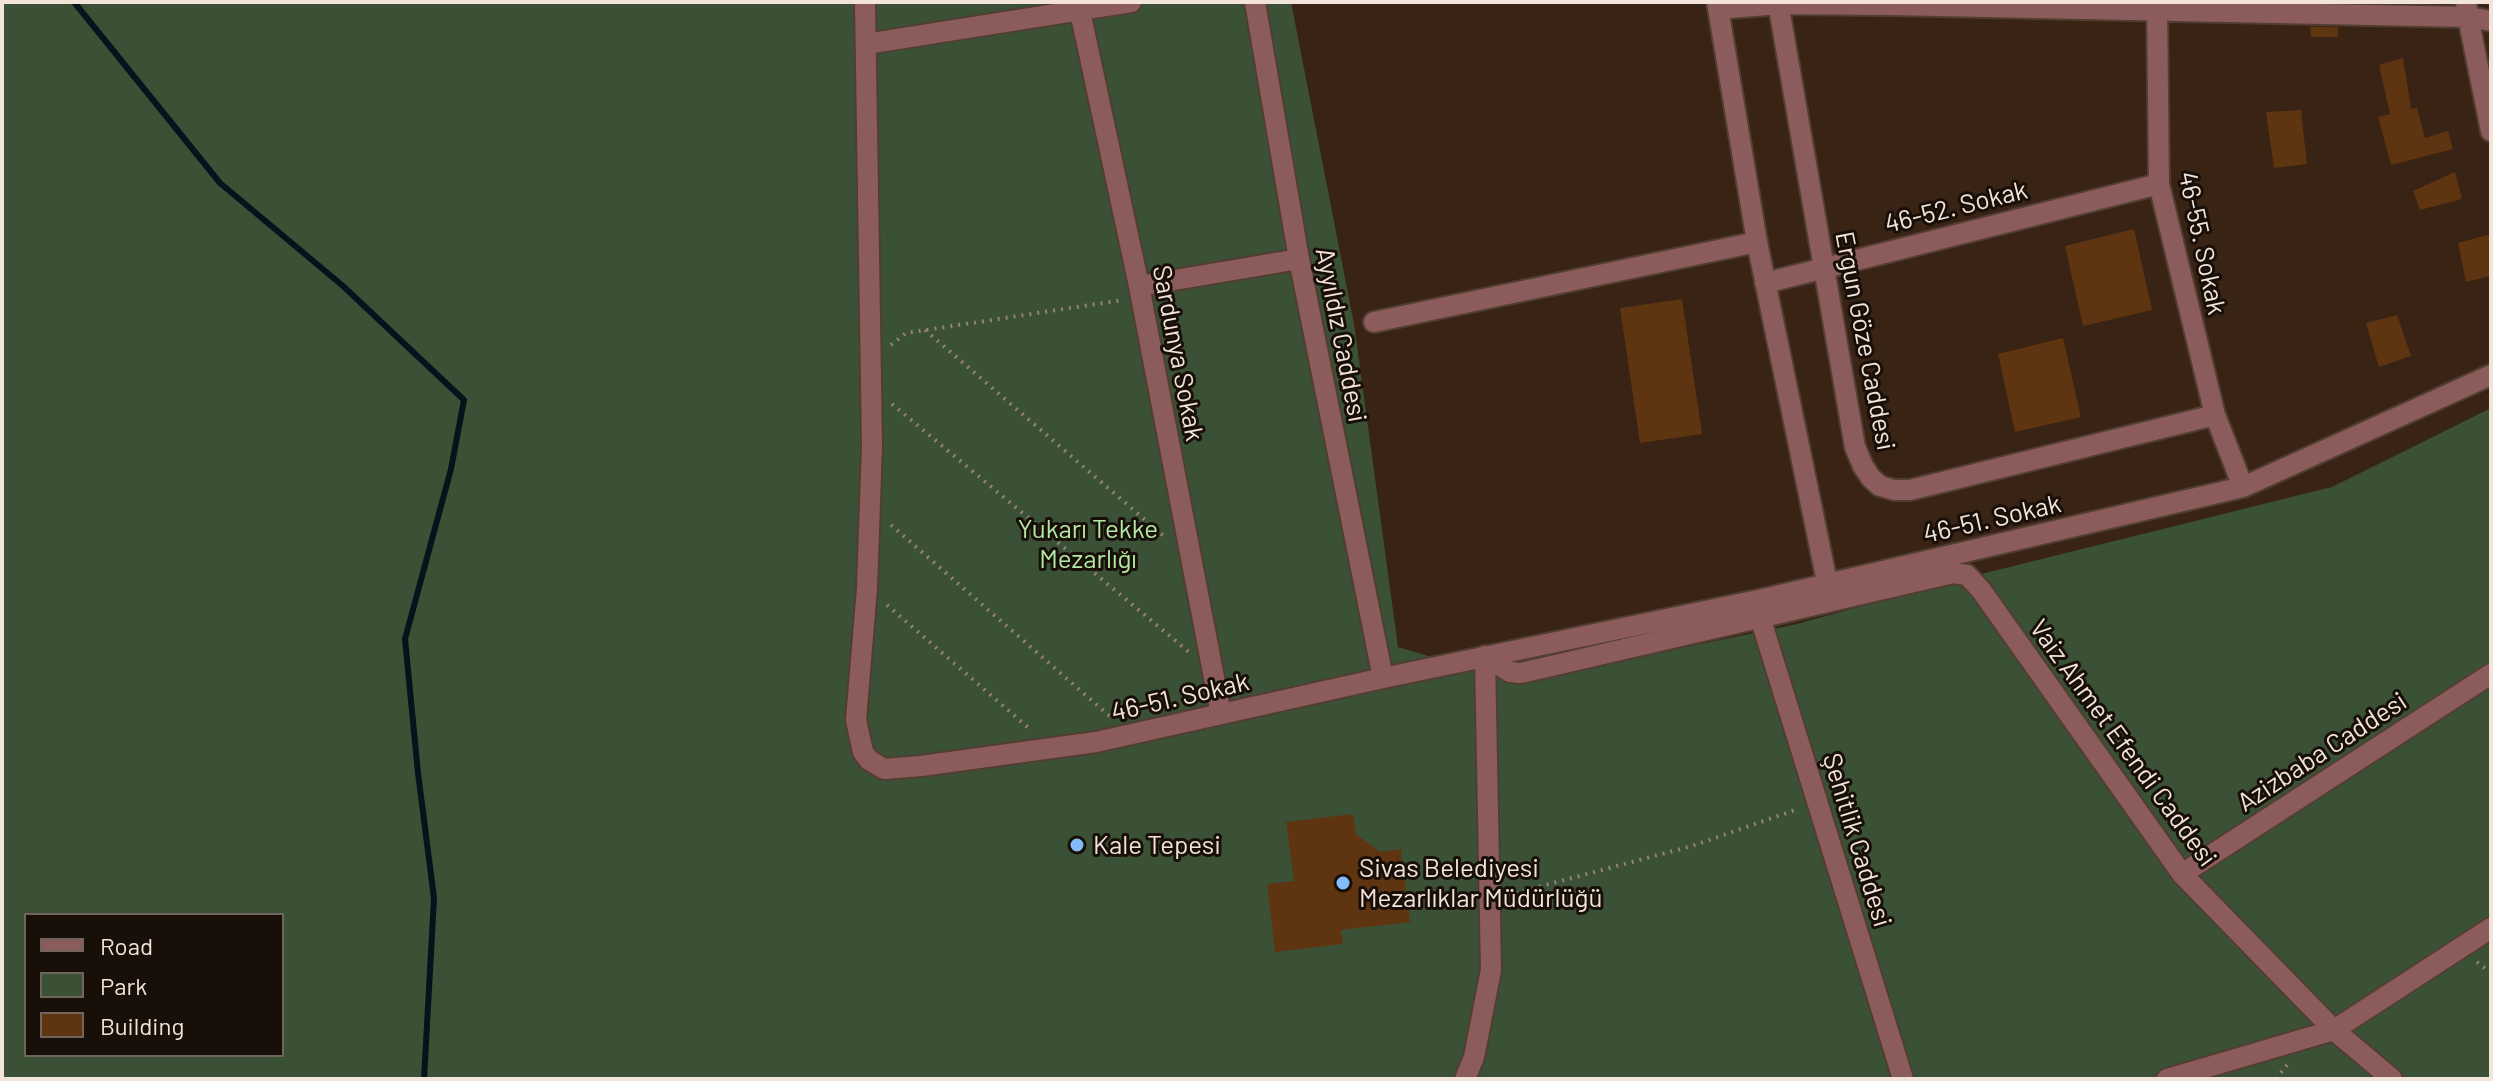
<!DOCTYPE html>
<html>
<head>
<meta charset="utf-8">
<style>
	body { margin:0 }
	#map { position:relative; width:2493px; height:1081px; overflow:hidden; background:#382314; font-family:Barlow,sans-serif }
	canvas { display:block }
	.frame { position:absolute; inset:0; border:4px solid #f3e4da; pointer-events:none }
	.legend { position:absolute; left:24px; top:913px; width:260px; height:144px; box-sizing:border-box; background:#190f09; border:2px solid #70645d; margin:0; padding:10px 14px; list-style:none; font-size:24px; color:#f3e4da }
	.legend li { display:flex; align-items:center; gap:16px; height:40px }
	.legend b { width:40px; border:2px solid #70645d }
</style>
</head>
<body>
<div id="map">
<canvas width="2493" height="1081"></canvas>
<div class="frame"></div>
<ul class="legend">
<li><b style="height:10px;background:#8b5c5b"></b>Road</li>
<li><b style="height:22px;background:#3b5135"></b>Park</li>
<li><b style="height:22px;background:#5f3511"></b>Building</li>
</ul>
</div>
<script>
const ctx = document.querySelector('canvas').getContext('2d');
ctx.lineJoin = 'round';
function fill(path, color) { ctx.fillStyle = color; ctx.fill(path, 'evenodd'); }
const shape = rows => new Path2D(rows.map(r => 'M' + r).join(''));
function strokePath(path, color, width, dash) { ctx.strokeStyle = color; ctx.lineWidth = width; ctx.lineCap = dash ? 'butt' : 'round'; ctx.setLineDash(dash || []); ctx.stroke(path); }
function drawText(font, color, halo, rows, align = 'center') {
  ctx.font = font + ' Barlow,sans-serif'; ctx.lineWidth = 6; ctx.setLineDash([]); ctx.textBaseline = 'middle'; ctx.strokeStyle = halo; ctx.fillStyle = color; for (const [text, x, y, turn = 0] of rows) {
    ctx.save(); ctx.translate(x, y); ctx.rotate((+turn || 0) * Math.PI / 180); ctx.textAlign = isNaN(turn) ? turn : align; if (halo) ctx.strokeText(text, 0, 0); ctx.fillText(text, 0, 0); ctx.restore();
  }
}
const green = shape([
	[2,2,1291,2,1354,324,1398,647,1516,682,1793,625,1965,578,2332,487,2491,408,2491,1079,2,1079],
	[26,915,282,915,282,1055,26,1055]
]);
const stream = shape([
	[74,2,220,183,343,286,464,400,451,469,405,639,418,773,434,898,424,1079]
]);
const building = shape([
	[2310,27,2338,27,2338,37,2311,37],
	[2403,58,2411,109,2417,108,2425,138,2448,131,2453,149,2391,165,2378,117,2390,114,2379,65],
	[2301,110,2307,164,2274,168,2266,112],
	[2455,172,2462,199,2420,210,2413,191],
	[2134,229,2152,310,2083,326,2065,246],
	[2491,234,2491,276,2466,282,2458,243],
	[1682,299,1702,434,1640,443,1620,308],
	[2397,315,2411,356,2379,367,2366,323],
	[2063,338,2081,417,2015,432,1998,354],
	[1353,814,1356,834,1380,852,1401,849,1410,922,1341,930,1343,944,1275,952,1267,884,1294,881,1286,822]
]);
const path = shape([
	[925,330,1166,538],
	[891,345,906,333,1123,300],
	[892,404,1189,652],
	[891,525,1113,719],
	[887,605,1031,730],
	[1508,895,1692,846,1798,809],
	[2477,962,2491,973],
	[2276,1079,2287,1065]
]);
const minor = shape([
	[865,2,872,445,867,588,856,720,863,752,869,760,884,769,921,766,1096,742,1383,678,1763,599,2243,487,2491,375],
	[1078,2,1139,286,1221,714],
	[1255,2,1299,259,1383,678],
	[1717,2,1757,242,1827,582],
	[1778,2,1855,447,1863,466,1871,478,1880,486,1894,490,1910,490,2215,415],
	[2157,2,2159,184,2215,415,2243,487],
	[2466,2,2468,17,2491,21],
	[1718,9,1779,4,1891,5,2468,17,2491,131],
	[866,44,1131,2],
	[1765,283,2159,184],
	[1139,286,1299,259],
	[1374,322,1757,242],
	[1760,617,1903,1079],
	[1485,656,1510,672,1521,673,1953,573,1967,575,1981,590,2182,874,2334,1030,2392,1079],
	[2182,874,2491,674],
	[1465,1079,1474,1057,1491,970,1485,656],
	[2167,1079,2334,1030,2491,928]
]);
const markers = [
	[1077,845,8,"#83bcfb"],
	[1343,883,8,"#83bcfb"]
];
const streetNames = [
	["46-52. Sokak",1956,207,-14],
	["46-55. Sokak",2202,243,78],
	["Ayyıldız Caddesi",1341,335,79],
	["Ergun Göze Caddesi",1865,341,79],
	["Sardunya Sokak",1178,353,79],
	["46-51. Sokak",1992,519,-13],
	["46-51. Sokak",1180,697,-13],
	["Vaiz Ahmet Efendi Caddesi",2123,743,54],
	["Azizbaba Caddesi",2322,752,-33],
	["Şehitlik Caddesi",1857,840,73]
];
const parkNames = [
	["Yukarı Tekke",1088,529],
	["Mezarlığı",1088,559]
];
const poiNames = [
	["Kale Tepesi",1093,845],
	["Sivas Belediyesi",1359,868],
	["Mezarlıklar Müdürlüğü",1359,898]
];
fill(green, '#3b5135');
strokePath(stream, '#03141d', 6);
fill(building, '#5f3511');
strokePath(minor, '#523e30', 24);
strokePath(path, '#958276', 4, [2, 6]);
strokePath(minor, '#8b5c5b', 20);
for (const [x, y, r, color] of markers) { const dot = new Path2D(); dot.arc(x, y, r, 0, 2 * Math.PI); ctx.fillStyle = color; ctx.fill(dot); strokePath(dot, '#190f09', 3); }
drawText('26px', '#f3e4da', '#190f09', streetNames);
drawText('26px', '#b3e9a4', '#190f09', parkNames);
drawText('26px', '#f3e4da', '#190f09', poiNames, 'left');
</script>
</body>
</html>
